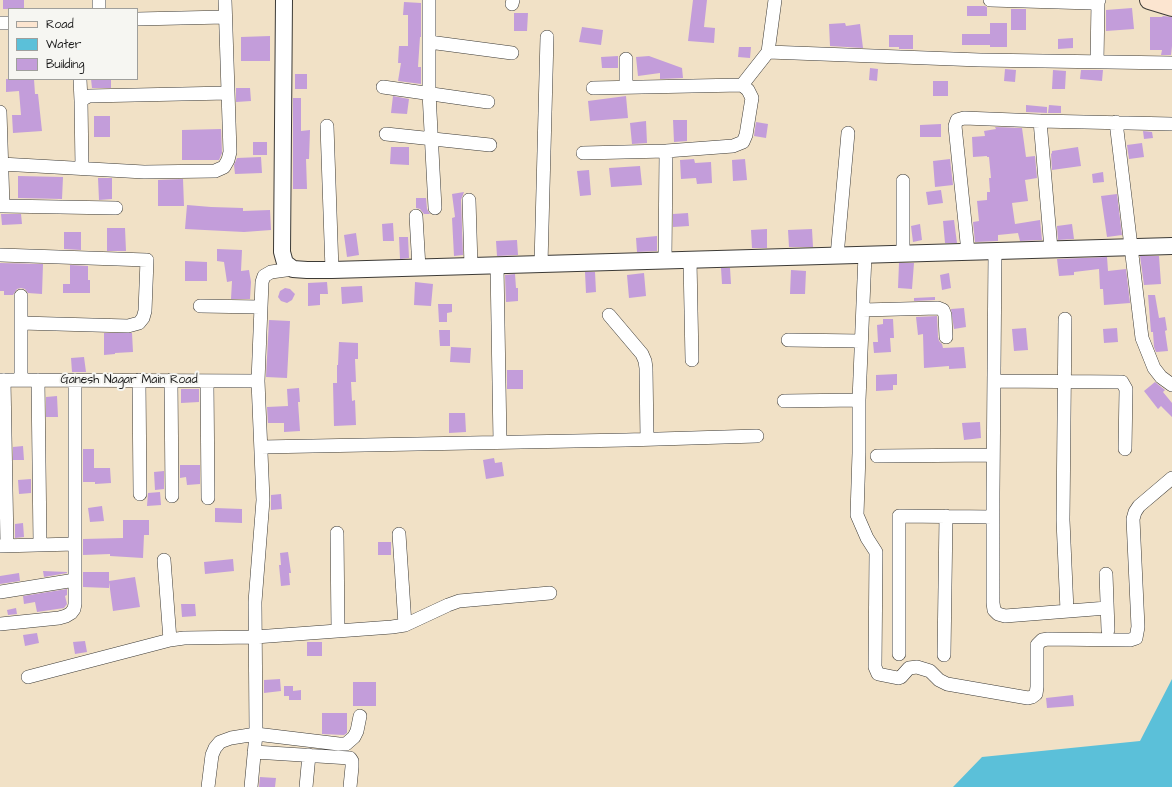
<!DOCTYPE html>
<html>
<head>
<meta charset="utf-8">
<style>
	body { margin:0 }
	#map { position:relative; width:1172px; height:787px; overflow:hidden; background:#f1e1c6; font-family:"Architects Daughter",sans-serif }
	canvas { display:block }
	.legend { position:absolute; left:8px; top:8px; width:130px; height:72px; box-sizing:border-box; background:#f6f6f2; border:1px solid #9f9f9c; margin:0; padding:5px 7px; list-style:none; font-size:12px; color:#1c1c1c }
	.legend li { display:flex; align-items:center; gap:8px; height:20px }
	.legend b { width:20px; border:1px solid #9f9f9c }
</style>
</head>
<body>
<div id="map">
<canvas width="1172" height="787"></canvas>
<ul class="legend">
<li><b style="height:5px;background:#fce5d0"></b>Road</li>
<li><b style="height:11px;background:#5bc0d9"></b>Water</li>
<li><b style="height:11px;background:#c39dda"></b>Building</li>
</ul>
</div>
<script>
const ctx = document.querySelector('canvas').getContext('2d');
ctx.lineJoin = 'round';
function fill(path, color) { ctx.fillStyle = color; ctx.fill(path, 'evenodd'); }
const shape = rows => new Path2D(rows.map(r => 'M' + r).join(''));
function strokePath(path, color, width, dash) { ctx.strokeStyle = color; ctx.lineWidth = width; ctx.lineCap = dash ? 'butt' : 'round'; ctx.setLineDash(dash || []); ctx.stroke(path); }
function drawText(font, color, halo, rows, align = 'center') {
  ctx.font = font + ' "Architects Daughter",sans-serif'; ctx.lineWidth = 4; ctx.setLineDash([]); ctx.textBaseline = 'middle'; ctx.strokeStyle = halo; ctx.fillStyle = color; for (const [text, x, y, turn = 0] of rows) {
    ctx.save(); ctx.translate(x, y); ctx.rotate((+turn || 0) * Math.PI / 180); ctx.textAlign = isNaN(turn) ? turn : align; if (halo) ctx.strokeText(text, 0, 0); ctx.fillText(text, 0, 0); ctx.restore();
  }
}
const water = shape([
	[1172,679,1172,787,953,787,982,757,1140,741]
]);
const building = shape([
	[3,0,24,0,24,9,3,9],
	[693,0,707,0,704,27,715,28,714,43,688,41],
	[404,2,421,3,421,37,420,37,418,67,421,67,421,84,398,81,401,63,398,63,399,46,408,46,408,15,403,15],
	[967,6,985,6,987,7,987,16,967,16],
	[1132,8,1134,29,1106,31,1106,10],
	[1011,9,1026,9,1026,30,1011,30],
	[514,13,528,13,527,31,514,31],
	[1163,16,1172,17,1172,46,1171,55,1161,55,1162,50,1150,50,1150,17,1162,17],
	[845,23,846,26,860,24,863,48,830,46,829,24],
	[990,23,1007,23,1007,47,990,47,990,45,962,45,962,34,990,34],
	[582,27,603,30,601,45,579,42],
	[889,35,913,35,913,49,899,49,899,47,889,47],
	[270,36,270,61,241,61,241,37],
	[1073,38,1073,48,1058,49,1058,39],
	[739,47,751,47,750,58,738,57],
	[618,56,618,68,602,68,601,57],
	[649,56,682,68,683,78,660,79,660,73,638,76,636,57],
	[870,68,878,69,877,81,869,80],
	[1005,69,1016,70,1015,82,1004,81],
	[1053,70,1066,71,1065,89,1052,89],
	[1081,70,1103,70,1102,81,1080,79],
	[295,74,307,74,307,89,295,89],
	[6,79,34,79,35,94,38,94,42,131,13,133,12,115,21,115,19,91,6,92],
	[91,79,111,79,111,88,92,88],
	[933,81,948,81,948,96,933,96],
	[236,88,250,88,251,101,236,102],
	[393,96,409,99,407,114,391,113],
	[626,96,628,118,590,121,588,101],
	[293,98,301,98,301,131,310,130,309,159,306,159,307,189,293,189],
	[1026,105,1047,107,1047,113,1026,112],
	[1049,105,1061,106,1061,113,1048,113],
	[94,116,110,116,110,137,94,137],
	[673,120,687,120,687,141,674,142],
	[646,121,647,143,632,144,630,123],
	[756,122,768,124,766,138,754,136],
	[941,124,941,137,920,137,920,125],
	[995,127,1022,128,1026,157,1035,156,1037,178,1025,180,1028,201,1012,203,1015,224,1040,220,1042,240,1020,241,1018,233,998,235,998,241,975,242,973,222,979,221,977,201,987,200,987,192,990,192,989,178,991,178,989,157,987,157,987,156,973,157,972,137,985,136,984,131,996,129],
	[221,129,222,153,219,160,182,160,182,130],
	[1143,131,1152,132,1153,138,1144,139],
	[253,142,267,142,267,155,253,155],
	[1142,143,1144,157,1129,159,1127,145],
	[391,147,409,147,409,165,390,164],
	[1078,147,1081,166,1052,170,1051,154,1052,153,1052,151],
	[261,157,262,173,235,174,234,165,237,158],
	[694,159,695,163,711,162,712,183,697,184,696,178,681,179,680,160],
	[745,159,747,180,733,181,732,160],
	[950,159,953,185,935,187,933,161],
	[640,166,642,185,611,187,609,168],
	[589,170,591,195,580,196,577,171],
	[1103,172,1104,182,1093,183,1092,174],
	[18,176,63,177,62,199,18,198],
	[98,178,112,178,112,199,99,200],
	[183,179,184,206,158,206,158,180],
	[941,190,943,203,928,205,926,192],
	[464,192,461,200,463,255,454,256,452,218,455,217,452,194],
	[1117,194,1122,235,1107,237,1101,196],
	[416,198,426,198,427,209,430,214,424,214,420,209,416,208],
	[187,205,211,207,243,208,243,211,270,210,271,230,244,232,185,229],
	[688,213,689,226,673,227,673,214],
	[1,214,21,214,22,224,2,225],
	[954,220,957,243,945,243,943,221],
	[393,223,394,241,383,241,382,224],
	[920,224,922,240,913,242,911,226],
	[1072,224,1074,239,1058,240,1057,226],
	[107,228,125,228,126,251,107,251],
	[767,229,767,248,752,248,751,230],
	[812,229,813,247,789,247,788,230],
	[64,232,81,232,81,250,64,249],
	[356,233,359,255,347,257,344,235],
	[657,236,657,251,637,252,636,238],
	[399,237,408,237,409,258,400,259],
	[517,240,518,255,497,256,496,241],
	[217,249,242,250,241,271,249,270,251,282,250,299,231,299,232,281,227,282,224,262,217,261],
	[1140,256,1159,256,1161,284,1144,285],
	[1107,257,1108,271,1126,269,1130,303,1104,305,1103,289,1100,289,1099,269,1074,272,1074,275,1059,276,1057,259],
	[185,261,207,262,207,281,185,281],
	[0,263,43,264,42,294,28,293,25,289,21,288,17,289,13,295,4,295,4,291,0,291],
	[899,263,914,263,912,289,898,288],
	[70,265,88,266,88,280,90,280,90,293,63,293,63,284,70,284],
	[721,268,730,268,731,284,722,284],
	[791,270,806,271,805,294,790,294],
	[585,272,595,272,596,292,586,293],
	[644,273,646,296,629,298,627,275],
	[949,273,951,288,942,290,940,275],
	[515,274,516,288,518,288,518,301,506,302,505,275],
	[327,282,328,294,320,294,320,305,308,306,308,283],
	[415,282,433,284,431,306,414,305],
	[362,286,363,302,342,304,341,287],
	[285,288,290,289,295,294,292,300,287,303,281,301,278,297,280,291],
	[1148,295,1155,295,1159,318,1165,317,1167,330,1165,331,1168,351,1156,352,1154,347,1153,332,1151,332],
	[935,297,935,300,914,301,914,298],
	[438,304,452,304,452,312,447,313,447,322,439,322],
	[964,308,966,327,954,329,951,309],
	[937,316,938,337,939,341,942,344,943,348,964,347,966,368,949,369,949,366,924,368,923,334,918,335,916,317],
	[883,319,893,319,894,338,890,338,891,352,874,353,873,342,878,342,877,325,883,324],
	[269,320,290,321,287,378,266,377],
	[1026,328,1028,350,1014,351,1012,329],
	[1117,328,1118,342,1104,343,1103,329],
	[439,330,450,330,450,346,440,346],
	[104,333,132,333,133,352,115,353,115,354,104,355],
	[339,342,358,343,358,359,355,359,356,382,351,382,352,401,355,400,356,425,334,426,333,383,337,383,337,365,338,365],
	[451,347,471,348,470,363,450,362],
	[84,357,86,372,72,372,71,358],
	[507,370,523,370,523,389,507,389],
	[897,374,897,385,893,385,893,390,876,391,876,375],
	[1155,382,1165,390,1163,392,1172,403,1172,417,1161,406,1158,409,1144,391],
	[299,388,300,402,298,402,300,431,284,432,284,423,268,423,267,407,288,406,287,389],
	[181,389,199,389,199,402,181,403],
	[57,396,58,417,46,417,46,397],
	[449,413,465,413,466,432,449,433],
	[980,422,981,438,964,440,962,423],
	[23,446,24,460,13,460,13,447],
	[83,449,94,449,94,468,110,468,111,483,95,484,95,482,83,482],
	[494,458,495,463,502,462,504,476,486,479,483,460],
	[180,465,200,465,200,484,187,485,186,477,180,478],
	[164,471,164,489,155,490,154,472],
	[31,479,31,493,19,494,18,480],
	[160,492,161,505,147,506,148,493],
	[281,494,282,509,271,510,271,495],
	[102,506,104,521,90,522,88,508],
	[215,508,242,509,242,523,215,522],
	[123,520,149,520,149,535,144,535,143,558,110,556,110,554,83,555,83,539,123,538],
	[23,523,24,537,15,538,15,524],
	[378,542,391,542,391,555,378,555],
	[288,552,291,573,289,573,290,585,281,586,279,565,281,565,280,553],
	[233,559,234,571,205,574,204,562],
	[43,571,67,572,67,573,44,577],
	[83,572,109,572,109,581,135,577,140,607,113,611,109,582,109,588,83,587],
	[19,573,20,581,0,584,0,576],
	[67,589,67,595,65,596,67,604,64,608,37,612,35,602,24,604,23,596],
	[181,604,195,604,196,616,182,617],
	[16,608,17,614,8,615,7,610],
	[37,633,39,643,25,646,23,635],
	[85,641,87,652,75,654,73,642],
	[307,642,322,642,322,656,307,656],
	[280,679,281,691,264,693,264,680],
	[353,682,376,682,376,706,353,706],
	[284,686,293,686,293,691,301,690,301,700,289,700,289,696,284,696],
	[1073,695,1074,706,1047,708,1046,698],
	[322,713,347,713,347,733,344,735,322,734],
	[260,777,276,778,275,787,259,787]
]);
const minor = shape([
	[99,0,99,9],
	[429,0,429,93,435,208],
	[775,0,768,52,980,60,1172,63],
	[990,0,1092,3,1098,2,1099,0],
	[512,4,513,0],
	[137,19,225,17],
	[0,23,9,23],
	[429,42,512,53],
	[1097,62,1098,2],
	[80,79,81,101],
	[742,85,768,52],
	[383,87,488,102],
	[626,87,626,59],
	[0,112,3,206,0,206],
	[1116,122,1142,338,1154,368,1161,377,1172,385],
	[327,126,332,270],
	[386,134,490,145],
	[583,153,666,151,733,146,743,142,746,135,751,104,752,98,748,90,742,85,593,88],
	[1,164,144,172,215,171,224,167,228,160,230,152,225,0],
	[82,168,81,101,85,98,89,96,228,93],
	[469,200,471,266],
	[3,206,116,208],
	[416,216,419,268],
	[1051,249,1040,121,1172,124],
	[995,251,993,493,993,603,994,610,998,614,1005,616,1107,608],
	[968,252,955,126,957,120,964,118,1040,121],
	[903,254,903,181],
	[0,255,147,260,145,311,143,318,139,323,128,326,21,323,21,380],
	[865,255,859,400,859,453,857,515,867,538,876,552,875,667,878,674,898,678,901,677,909,668,917,667,930,671,939,680,947,684,1028,698,1032,697,1036,694,1037,687,1037,645,1042,640,1048,639,1130,640,1136,638,1138,627,1133,519,1135,512,1139,506,1172,478],
	[837,256,848,133],
	[690,260,692,360],
	[665,261,666,151],
	[541,264,547,37],
	[497,265,500,442],
	[21,296,21,323],
	[200,306,260,307],
	[863,310,938,308,943,310,945,315,946,337],
	[609,315,642,354,645,361,646,368,647,439],
	[1065,319,1063,520,1067,611],
	[788,340,861,341],
	[0,380,258,381],
	[4,380,7,545],
	[38,380,40,544],
	[139,380,140,494],
	[171,380,172,496],
	[207,381,208,498],
	[994,381,1122,382,1126,389,1125,449],
	[784,401,859,400],
	[261,447,626,440,757,436],
	[877,456,993,455],
	[337,533,338,631],
	[399,534,405,625],
	[0,546,75,544],
	[164,560,170,640],
	[1106,574,1108,630],
	[0,592,75,580],
	[0,624,59,618,66,616,71,613,74,609,75,604,75,380],
	[899,654,899,516,993,517],
	[944,655,946,516],
	[28,677,170,640,184,638,255,637,392,627,405,625,448,605,459,601,550,593],
	[254,752,350,758,352,761,352,767,350,787],
	[208,787,212,755,215,748,220,742,231,738,256,734,339,744,346,744,354,737,357,731,360,716],
	[251,787,256,734,255,602,263,500,258,381,262,282,264,276,271,272,293,269],
	[306,787,309,755]
]);
const tertiary = shape([
	[284,0,282,252,285,263,293,269,307,270,332,270,1172,246]
]);
const secondary = shape([
	[1149,0,1172,7]
]);
const streetNames = [
	["Ganesh Nagar Main Road",129,380]
];
fill(water, '#5bc0d9');
fill(building, '#c39dda');
strokePath(minor, '#3c3a36', 14);
strokePath(tertiary, '#3c3a36', 18);
strokePath(secondary, '#3c3a36', 20);
strokePath(minor, '#fff', 13);
strokePath(tertiary, '#fff', 16);
strokePath(secondary, '#fce5d0', 18);
drawText('12px', '#1c1c1c', '#f6f6f2', streetNames);
</script>
</body>
</html>
